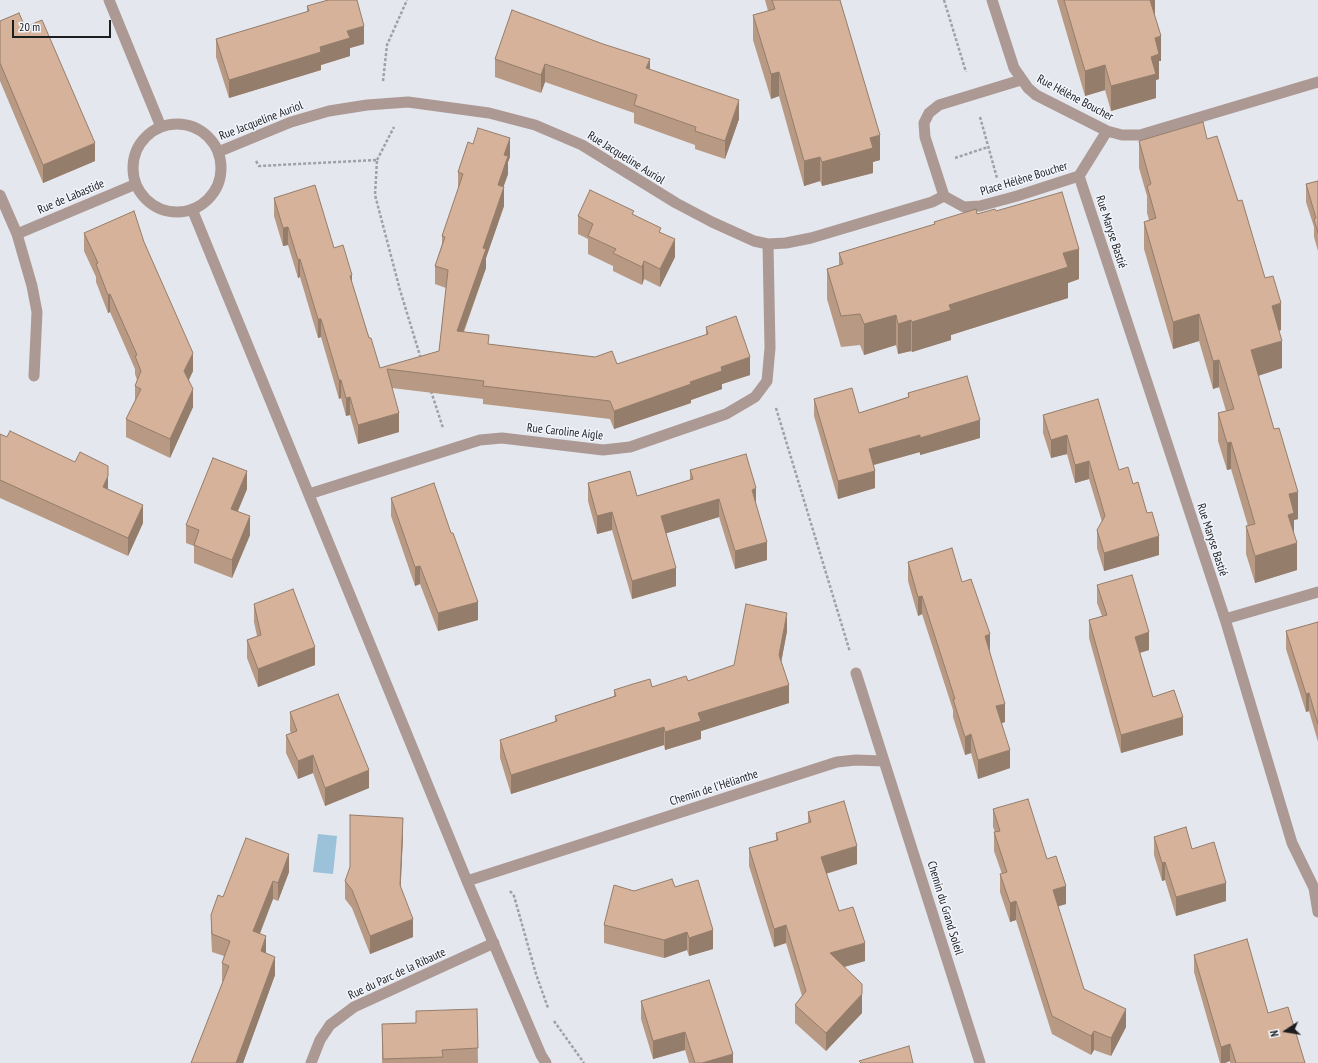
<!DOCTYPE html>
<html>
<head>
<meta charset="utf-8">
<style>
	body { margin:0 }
	#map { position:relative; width:1318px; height:1063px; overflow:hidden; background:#e5e7ee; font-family:"PT Sans Narrow",sans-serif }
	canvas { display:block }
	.north { position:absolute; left:1266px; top:1011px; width:40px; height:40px; -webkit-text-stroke:3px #f2f5fb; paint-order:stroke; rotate:258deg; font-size:11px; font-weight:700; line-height:16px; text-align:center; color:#1c1d1f }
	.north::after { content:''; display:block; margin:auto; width:14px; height:18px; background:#1c1d1f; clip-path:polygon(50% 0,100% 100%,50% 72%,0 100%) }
	.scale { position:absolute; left:12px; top:20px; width:99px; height:18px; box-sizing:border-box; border:2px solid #1c1d1f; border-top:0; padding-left:5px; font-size:12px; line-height:14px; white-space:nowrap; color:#1c1d1f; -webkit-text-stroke:3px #f2f5fb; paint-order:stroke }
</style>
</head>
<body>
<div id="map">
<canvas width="1318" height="1063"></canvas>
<div class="north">N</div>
<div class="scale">20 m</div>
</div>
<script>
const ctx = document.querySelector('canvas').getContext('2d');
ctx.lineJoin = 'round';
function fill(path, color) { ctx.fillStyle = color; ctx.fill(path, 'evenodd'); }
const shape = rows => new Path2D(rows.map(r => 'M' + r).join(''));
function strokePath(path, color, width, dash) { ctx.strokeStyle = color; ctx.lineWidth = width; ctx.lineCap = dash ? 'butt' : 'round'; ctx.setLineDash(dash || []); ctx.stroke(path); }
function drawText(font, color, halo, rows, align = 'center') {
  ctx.font = font + ' "PT Sans Narrow",sans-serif'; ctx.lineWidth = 3; ctx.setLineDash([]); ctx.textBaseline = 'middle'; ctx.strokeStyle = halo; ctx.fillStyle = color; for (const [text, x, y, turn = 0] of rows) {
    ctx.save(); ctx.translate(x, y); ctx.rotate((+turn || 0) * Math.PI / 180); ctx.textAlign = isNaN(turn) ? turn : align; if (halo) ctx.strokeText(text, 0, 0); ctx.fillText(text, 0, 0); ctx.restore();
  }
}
const water = shape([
	[318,834,337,836,333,874,313,872]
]);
const path = shape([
	[944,0,966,72],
	[383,81,387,45,407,0],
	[980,117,997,178],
	[955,158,988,147],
	[377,160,394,127],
	[256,161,259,166,377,160,375,195,400,290,421,359],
	[431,391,443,428],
	[776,408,850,652],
	[510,891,514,896,536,974,548,1008],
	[554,1021,584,1063]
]);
const minor = shape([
	[109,0,161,127],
	[992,0,1014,68,1028,88,1036,95,1107,131,1122,135,1140,135,1318,82],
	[1021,80,939,105,929,113,924,123,925,137,944,196,964,207,980,206,1017,196,1079,176,1107,131],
	'133 168a44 44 0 1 1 88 0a44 44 0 1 1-88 0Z',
	[218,152,291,122,329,111,367,105,408,102,489,113,535,125,582,145,676,203,712,222,754,241,768,244,786,243,811,238,932,202,944,196],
	[1079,176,1225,619,1292,843,1314,888,1318,912],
	[0,195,17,234,136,184],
	[192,209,467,881,541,1055,546,1063],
	[17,234,32,286,37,312,34,376],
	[309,494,480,440,502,438,603,450,630,447,726,414,755,397,767,381,770,348,768,244],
	[1225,619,1318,592],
	[856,673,980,1063],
	[467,881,837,762,856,760,883,761],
	[311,1063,320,1040,330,1025,354,1007,494,943]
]);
const wall = shape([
	[765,0,840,0,880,160,873,162,873,173,822,186,820,181,804,186,779,96,771,99,753,40,753,15,768,11],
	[1057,0,1155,0,1155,17,1161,61,1159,61,1159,79,1156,80,1156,98,1111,111,1105,90,1085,96],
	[307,6,364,44,350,48,350,56,321,65,321,70,229,98,216,57,216,39,307,12],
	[0,21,25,27,95,161,43,183,0,81],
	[495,59,650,70,739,119,725,159,695,149,695,145,634,123,634,113,545,82,541,93,495,77],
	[1207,139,1238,201,1281,330,1279,331,1282,368,1258,376,1298,519,1294,520,1294,533,1297,570,1255,583,1246,554,1246,526,1248,526,1231,469,1227,470,1218,441,1218,413,1226,411,1219,387,1213,389,1199,341,1173,349,1144,249,1144,222,1149,220,1147,213,1147,196,1139,168,1139,141],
	[510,157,508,162,508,174,503,187,504,206,486,258,486,268,464,332,489,344,617,364,706,335,706,327,750,375,722,384,722,389,691,400,691,403,614,429,610,419,483,404,483,399,392,388,399,432,358,444,350,415,346,416,341,398,339,399,321,337,318,338,300,277,298,278,288,245,283,246,274,216,274,198,334,248,352,283,369,338,380,368,439,351,446,288,435,284,435,266,442,244,442,236,458,190,458,172],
	[1318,181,1318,251,1314,237,1314,227,1306,202,1306,184],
	[996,211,1079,279,1068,283,1068,298,951,335,951,340,912,352,911,351,898,354,896,345,864,355,860,345,841,347,827,299,827,269,839,265,839,253,934,225,934,222],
	[634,215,661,233,675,257,660,287,644,279,642,285,613,271,613,266,588,254,588,239,578,234,578,216],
	[84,233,144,242,193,371,189,380,193,407,170,458,126,437,126,419,135,401,135,386,137,380,135,374,135,369,110,312,108,313,96,282,96,277,84,251],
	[908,393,980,438,920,455,920,452,874,465,875,488,838,499,814,416,814,399,859,413,908,397],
	[1043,415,1119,470,1133,484,1159,555,1104,571,1097,548,1097,530,1102,522,1089,479,1075,483,1067,454,1051,458,1043,433],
	[0,434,108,489,143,523,128,556,0,498],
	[690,470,756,506,767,560,735,569,719,517,666,533,676,586,632,599,612,530,597,534,588,501,588,483,637,496,690,480],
	[247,489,238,511,250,535,232,578,194,563,194,546,186,543,186,525],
	[391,498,478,620,438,631,420,584,415,586,391,516],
	[908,562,962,582,990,652,1005,722,1002,723,1010,768,978,779,971,753,965,755,953,717,953,710,922,614,918,616,908,581],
	[1097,585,1149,650,1140,653,1153,697,1183,735,1121,753,1089,638,1089,620,1102,616,1097,603],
	[254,604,315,665,258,687,247,658,247,640,257,636,254,622],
	[1318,622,1318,742,1309,711,1306,712,1286,649,1286,631],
	[787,631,781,662,789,703,701,731,701,739,665,750,664,745,511,794,500,758,500,740,555,722,555,716,614,696,614,690,652,687,688,681,734,665],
	[290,712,369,788,325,806,313,773,298,779,286,753,286,735,291,733,290,731],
	[993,809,1047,859,1066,904,1058,906,1084,989,1126,1027,1111,1056,1094,1050,1091,1055,1052,1034,1016,920,1010,922,1000,892,1000,874,1002,874,994,851,994,832,995,832,993,827],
	[808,812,857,864,826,874,839,911,865,961,844,967,862,1013,826,1051,795,1023,795,1005,802,996,786,943,774,947,749,866,749,848,776,840,776,833,808,823],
	[403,836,400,887,413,937,370,954,352,908,345,899,345,881],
	[1154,837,1226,901,1176,916,1165,880,1162,881,1154,855],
	[289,872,278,901,273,899,260,934,266,953,275,975,243,1063,191,1063,223,982,222,981,222,963,224,956,212,952,211,933,211,915,223,897],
	[675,887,713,949,689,956,687,950,664,958,604,943,604,925,634,891],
	[1194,955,1268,1013,1305,1063,1230,1063,1230,1061,1225,1063,1220,1063,1194,972],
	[641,1001,733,1063,689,1063,685,1050,653,1059,641,1019],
	[477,1009,478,1063,382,1063,382,1024,416,1023]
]);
const shadedWall = shape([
	[1149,0,1155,0,1155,19],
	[364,26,364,44,350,48,350,56,321,65,321,70,229,98,229,80,320,47,347,31],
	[1161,36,1161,61,1159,61,1159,79,1156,80,1156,98,1111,111,1111,86,1151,57,1155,38],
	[650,59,650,77,646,68],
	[545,64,545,82,541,93,541,75],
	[1105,65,1105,90,1085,96,1085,71],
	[779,72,779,96,771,99,771,74],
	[739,100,739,119,725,159,725,141],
	[880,135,880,160,873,162,873,173,822,186,822,162,870,138],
	[510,138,510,157,508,162,508,174,498,203,498,185,504,155],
	[95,143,95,161,43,183,43,165],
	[820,157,820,181,804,186,804,161],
	[504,187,504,206,486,258,486,268,457,349,457,331,483,248],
	[288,227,288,245,283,246,283,228],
	[675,239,675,257,660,287,660,269],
	[1079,249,1079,279,1068,283,1068,298,951,335,951,340,912,352,912,322,1063,253],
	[300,259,300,277,298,278,298,260],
	[644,261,644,279,642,285,642,267],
	[352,275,352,294,350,276],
	[110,294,110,312,108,313,108,295],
	[1281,303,1281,330,1272,333,1272,306],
	[1199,314,1199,341,1173,349,1173,322],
	[896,315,896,345,864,355,864,324],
	[318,319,321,319,321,337,318,338],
	[911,320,911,351,898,354,898,324],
	[1282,341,1282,368,1251,378,1251,350],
	[193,353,193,371,184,389,184,371],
	[750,357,750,375,722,384,722,389,691,400,691,403,614,429,614,411,690,382,721,367],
	[1219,360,1219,387,1213,389,1213,361],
	[339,380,341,380,341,398,339,399],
	[193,389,193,407,170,458,170,439],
	[350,397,350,415,346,416,346,398],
	[399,413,399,432,358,444,358,425],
	[980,420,980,438,920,455,920,438],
	[920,435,920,452,869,466,869,449],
	[1067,435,1067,454,1051,458,1051,440],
	[1231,442,1231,469,1227,470,1227,443],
	[1089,461,1089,479,1075,483,1075,465],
	[247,471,247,489,231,527,231,509],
	[875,471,875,488,838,499,838,481],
	[108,476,108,494,103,487],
	[756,488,756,506,752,490],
	[1298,492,1298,519,1294,520,1294,540,1288,542,1289,494],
	[719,499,719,517,661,535,661,516],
	[143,505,143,523,128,556,128,538],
	[612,512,612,530,597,534,597,516],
	[250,516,250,535,232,578,232,560],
	[1159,536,1159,555,1104,571,1104,553],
	[767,542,767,560,735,569,735,551],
	[1297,543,1297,570,1255,583,1255,556],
	[420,566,420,584,415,586,415,567],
	[676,568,676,586,632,599,632,581],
	[922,596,922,614,918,616,918,597],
	[478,602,478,620,438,631,438,613],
	[787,613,787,631,779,674,779,655],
	[1149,632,1149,650,1135,654,1135,637],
	[990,634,990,652,985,654,985,636],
	[315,647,315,665,258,687,258,669],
	[789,685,789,703,701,731,701,739,665,750,665,732,698,713],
	[1309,693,1309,711,1306,712,1306,694],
	[1005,704,1005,722,996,725,996,706],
	[1183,717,1183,735,1121,753,1121,735],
	[664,727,664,745,511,794,511,775],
	[971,734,971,753,965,755,965,737],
	[1010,750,1010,768,978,779,978,760],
	[313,755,313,773,298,779,298,761],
	[369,770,369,788,325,806,325,788],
	[403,818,403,836,400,903,400,885],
	[857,846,857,864,821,875,821,857],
	[289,854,289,872,278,901,278,883],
	[1165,862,1165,880,1162,881,1162,863],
	[273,881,273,899,253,950,253,931],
	[1226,883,1226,901,1176,916,1176,897],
	[1066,886,1066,904,1053,908,1053,890],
	[1016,901,1016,920,1010,922,1010,903],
	[413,919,413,937,370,954,370,936],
	[786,925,786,943,774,947,774,929],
	[713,930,713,949,689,956,689,938],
	[687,932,687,950,664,958,664,940],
	[266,936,266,954,261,951],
	[865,943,865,961,830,971,830,953],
	[275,957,275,975,243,1063,236,1063],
	[862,994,862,1013,826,1051,826,1033],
	[1126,1009,1126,1027,1111,1056,1111,1038],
	[1094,1031,1094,1050,1091,1055,1091,1036],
	[685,1032,685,1050,653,1059,653,1041],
	[1230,1044,1230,1061,1225,1063,1221,1063,1221,1047],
	[733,1054,733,1063,702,1063]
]);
const building = shape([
	[328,0,357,0,364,26,347,31,350,38,320,47,321,52,229,80,216,39,309,11,307,6,328,0],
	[772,0,840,0,880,135,870,138,873,148,822,162,820,157,804,161,779,72,771,74,753,15,775,9,772,0],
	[1064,0,1150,0,1161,36,1155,38,1159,54,1151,57,1156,74,1111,86,1105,65,1085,71,1064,0],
	[512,10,603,44,650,59,646,68,739,100,725,141,695,131,696,127,634,105,637,95,545,64,541,75,495,59,512,10],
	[19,13,25,27,42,20,95,143,43,165,0,63,0,21,19,13],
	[1203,122,1207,139,1217,136,1238,201,1242,200,1265,278,1273,276,1281,303,1272,306,1282,341,1251,350,1274,429,1279,428,1298,492,1289,494,1294,513,1288,515,1297,543,1255,556,1246,526,1255,524,1231,442,1227,443,1218,413,1234,409,1219,360,1213,361,1199,314,1173,322,1144,222,1156,218,1147,186,1151,184,1139,141,1203,122],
	[478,128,510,138,504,155,508,156,498,185,504,187,483,248,486,249,457,331,489,335,488,344,595,357,612,351,617,364,708,334,706,327,736,316,750,357,721,367,722,371,690,382,691,384,614,411,610,401,483,386,484,381,387,369,399,413,358,425,350,397,346,398,341,380,339,380,321,319,318,319,300,259,298,260,288,227,283,228,274,198,315,185,334,248,343,245,352,275,350,276,369,338,371,338,380,368,439,351,448,270,435,266,445,237,442,236,463,174,458,172,468,142,473,144,478,128],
	[1318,181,1318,233,1314,219,1316,218,1306,184,1318,181],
	[590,190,634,211,632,214,661,228,659,232,675,239,660,269,644,261,642,267,613,253,616,249,588,236,593,224,578,216,590,190],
	[1062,192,1079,249,1063,253,1068,267,949,305,951,310,912,322,911,320,898,324,896,315,864,324,860,314,841,316,827,269,843,264,839,253,935,224,934,222,976,209,977,214,995,209,996,211,1062,192],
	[134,211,144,242,193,353,184,371,193,389,170,439,126,419,141,389,135,386,141,371,135,356,137,355,110,294,108,295,96,264,98,263,84,233,134,211],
	[967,376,980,420,920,438,920,435,869,449,875,471,838,481,814,399,852,388,859,413,909,397,908,393,967,376],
	[1098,399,1119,470,1128,467,1133,484,1138,482,1147,513,1152,512,1159,536,1104,553,1097,530,1105,516,1089,461,1075,465,1067,435,1051,440,1043,415,1098,399],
	[10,431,75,462,80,452,108,466,108,476,103,487,143,505,128,538,0,480,0,434,7,437,10,431],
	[746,454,756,488,752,490,767,542,735,551,719,499,661,516,676,568,632,581,612,512,597,516,588,483,630,471,637,496,693,479,690,470,746,454],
	[213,458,247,471,231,509,250,516,232,560,194,545,199,530,186,525,213,458],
	[434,483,451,533,453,533,478,602,438,613,420,566,415,567,391,498,434,483],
	[952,548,962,582,971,579,990,634,985,636,1005,704,996,706,1010,750,978,760,971,734,965,737,953,699,955,699,922,596,918,597,908,562,952,548],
	[1132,575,1149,632,1135,637,1153,697,1174,690,1183,717,1121,735,1089,620,1107,615,1097,585,1132,575],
	[293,589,315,647,258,669,247,640,261,635,254,604,293,589],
	[746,604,787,613,779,655,789,685,698,713,701,721,665,732,664,727,511,775,500,740,557,721,555,716,616,696,614,690,633,684,650,679,652,687,686,676,688,681,734,665,746,604],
	[1318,622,1318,724,1309,693,1306,694,1286,631,1318,622],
	[338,694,369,770,325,788,313,755,298,761,286,735,297,731,290,712,338,694],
	[1028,799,1047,859,1056,856,1066,886,1053,890,1084,989,1126,1009,1111,1038,1094,1031,1091,1036,1052,1016,1016,901,1010,903,1000,874,1007,872,994,832,1000,831,993,809,1028,799],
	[844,801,857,846,821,857,839,911,853,907,865,943,830,953,862,984,862,994,826,1033,795,1005,806,991,786,925,774,929,749,848,778,840,776,833,811,822,808,812,844,801],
	[350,815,403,818,400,885,413,919,370,936,352,890,345,881,350,867,350,815],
	[1186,827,1192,849,1214,842,1226,883,1176,897,1165,862,1162,863,1154,837,1186,827],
	[246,838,289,854,278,883,273,881,253,931,266,936,261,951,275,957,236,1063,191,1063,229,966,222,963,230,941,212,934,211,915,218,895,223,897,246,838],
	[672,879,675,887,698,880,713,930,689,938,687,932,664,940,604,925,614,885,634,891,672,879],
	[1247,939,1268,1013,1288,1007,1305,1063,1236,1063,1230,1044,1221,1047,1194,955,1247,939],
	[709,980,733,1054,702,1063,695,1063,685,1032,653,1041,641,1001,709,980],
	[477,1009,478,1048,442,1050,443,1057,383,1059,382,1024,416,1023,416,1011,477,1009],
	[909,1046,913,1063,861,1063,859,1061,909,1046]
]);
const streetNames = [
	["Rue Hélène Boucher",1075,98,28],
	["Rue Jacqueline Auriol",261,121,-21],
	["Rue Jacqueline Auriol",626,158,32],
	["Place Hélène Boucher",1024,179,-17],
	["Rue de Labastide",71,197,-23],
	["Rue Maryse Bastié",1111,232,72],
	["Rue Caroline Aigle",565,432,6],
	["Rue Maryse Bastié",1212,540,72],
	["Chemin de l'Hélianthe",714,788,-18],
	["Chemin du Grand Soleil",945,908,73],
	["Rue du Parc de la Ribaute",397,974,-25]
];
fill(water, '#9bc2d9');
strokePath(path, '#9fa1a6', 2.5, [3, 2]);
strokePath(minor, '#ac9994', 11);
fill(wall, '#b79984');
fill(shadedWall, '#957d6b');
fill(building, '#d5b299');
strokePath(building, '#957d6b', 1);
drawText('12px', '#1c1d1f', '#f2f5fb', streetNames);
</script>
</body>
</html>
